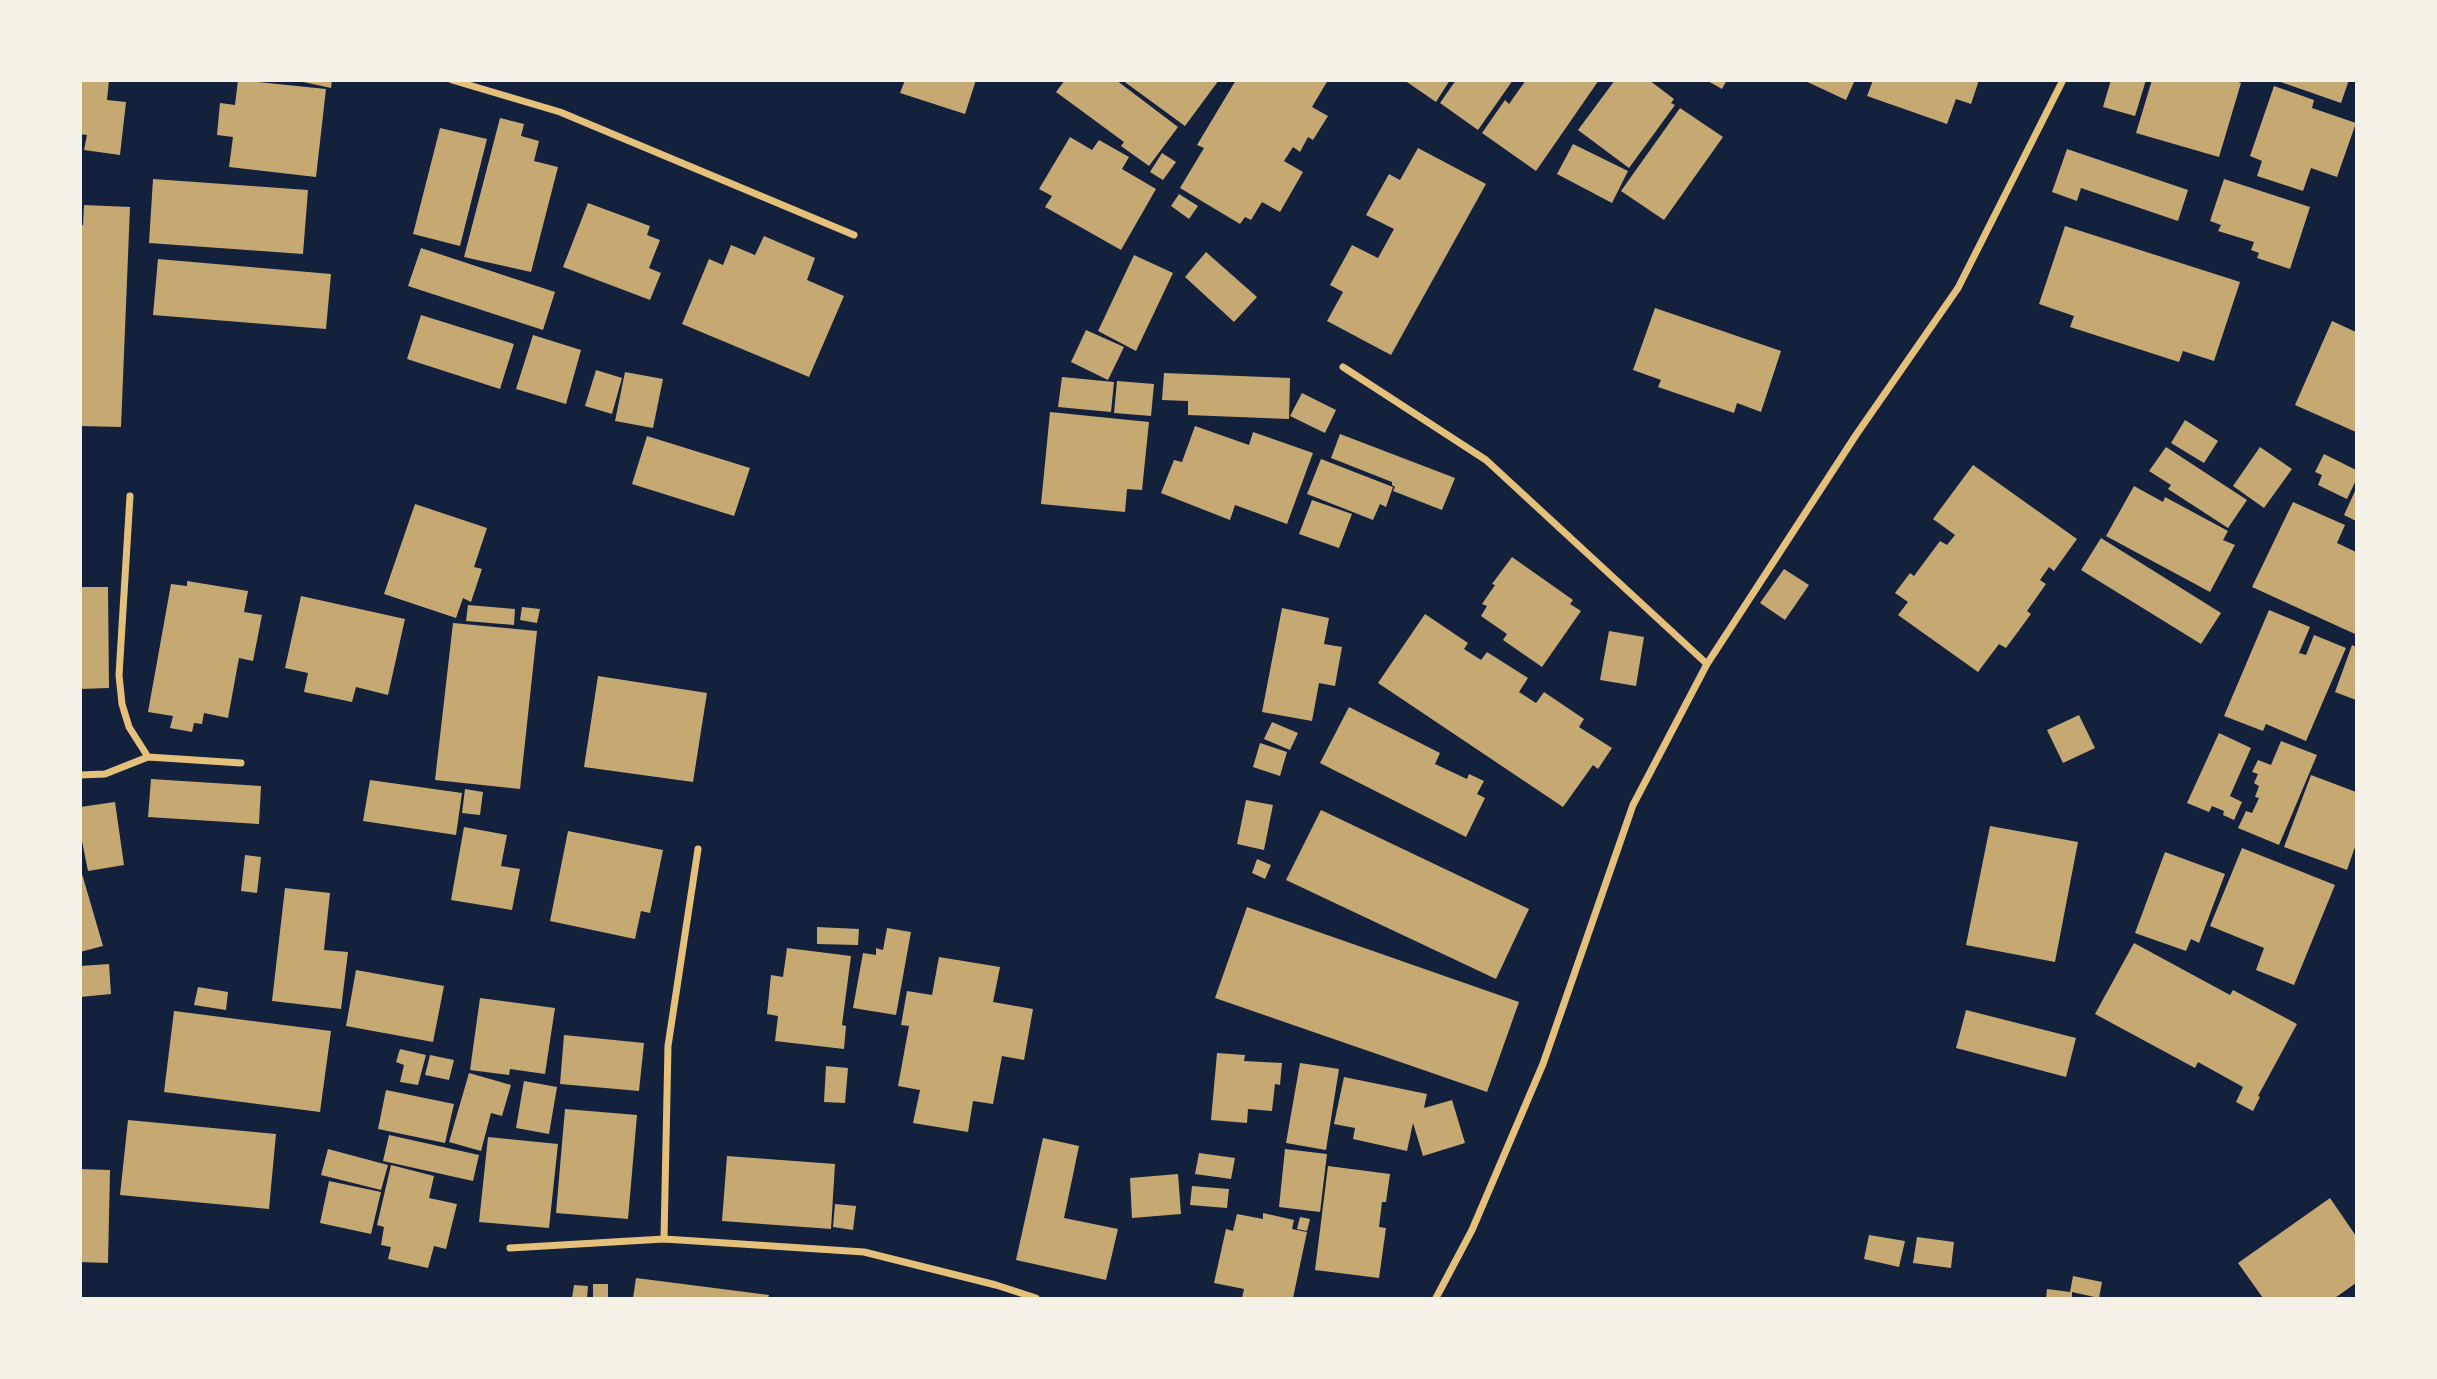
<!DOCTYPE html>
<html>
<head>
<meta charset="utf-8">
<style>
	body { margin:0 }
	#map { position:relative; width:2437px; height:1379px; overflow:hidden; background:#14213d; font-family:Quicksand,sans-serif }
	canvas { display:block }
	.frame { position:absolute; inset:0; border:82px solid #f6f1e7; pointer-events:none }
</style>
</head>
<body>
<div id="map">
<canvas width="2437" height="1379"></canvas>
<div class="frame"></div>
</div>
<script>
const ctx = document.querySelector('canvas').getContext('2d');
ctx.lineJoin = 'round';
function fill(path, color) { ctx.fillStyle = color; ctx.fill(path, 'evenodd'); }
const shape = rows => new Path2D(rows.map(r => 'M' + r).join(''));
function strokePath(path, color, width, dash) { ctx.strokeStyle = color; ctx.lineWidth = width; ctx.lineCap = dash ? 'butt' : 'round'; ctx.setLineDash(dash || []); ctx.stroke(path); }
const building = shape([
	[80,80,109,80,107,100,126,102,120,155,84,150,87,135,80,134],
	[238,80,326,89,316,177,229,167,233,137,217,135,220,103,235,105],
	[294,80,332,80,331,88],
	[905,80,976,80,965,114,900,93],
	[1065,80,1116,80,1178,127,1149,166,1121,146,1124,142,1056,92],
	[1122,80,1219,80,1185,126],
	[1236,80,1328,80,1312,107,1328,116,1313,140,1308,137,1300,152,1293,147,1284,161,1303,172,1280,212,1262,202,1251,220,1245,217,1240,224,1180,188,1204,148,1197,145],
	[1404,80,1450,80,1436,102],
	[1456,80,1513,80,1478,130,1440,103],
	[1526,80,1599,80,1536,171,1482,133,1505,100,1509,104],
	[1615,80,1649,80,1674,99,1671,103,1675,105,1629,168,1578,130],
	[1706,80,1727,80,1722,89],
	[1803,80,1855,80,1846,100],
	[1873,80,1979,80,1971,104,1956,99,1947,124,1867,96],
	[2111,80,2146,80,2135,116,2103,107],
	[2152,80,2232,80,2241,83,2219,157,2136,133],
	[2275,80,2349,80,2341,103],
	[2274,86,2314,100,2312,108,2356,123,2337,177,2311,168,2303,191,2257,176,2262,161,2250,156],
	[1680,108,1723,137,1664,220,1621,191],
	[500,118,524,124,521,136,539,141,534,161,558,167,531,272,464,257],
	[440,128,487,139,460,246,413,234],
	[1070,137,1092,150,1099,140,1129,157,1122,169,1156,189,1121,250,1045,207,1052,196,1039,189],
	[1573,144,1628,171,1612,203,1557,174],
	[1418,148,1486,184,1391,355,1327,321,1343,292,1330,285,1352,245,1378,258,1394,229,1366,215,1389,174,1400,180],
	[2067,149,2188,190,2178,221,2081,188,2077,201,2052,192],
	[1162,153,1176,162,1163,180,1150,172],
	[153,179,308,190,303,254,149,243],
	[2224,179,2310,207,2290,269,2257,258,2259,253,2251,250,2254,242,2218,231,2221,225,2210,221],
	[1179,194,1198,206,1189,219,1171,206],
	[588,203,650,226,647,235,660,240,649,268,661,273,650,300,563,267],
	[84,205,130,207,121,427,80,426,80,225,83,225],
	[2065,226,2240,282,2214,361,2183,351,2179,362,2070,327,2074,316,2039,304],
	[764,236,815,258,807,280,844,296,809,377,682,324,709,259,723,265,731,245,755,255],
	[421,248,555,292,543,330,408,286],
	[1206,252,1257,297,1234,322,1185,277],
	[1134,255,1173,273,1136,351,1098,331],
	[158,259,331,274,326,329,153,315],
	[1655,308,1781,351,1761,412,1737,403,1734,413,1658,387,1661,380,1633,370],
	[421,315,514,344,500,389,407,359],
	[2332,321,2356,332,2356,432,2295,405],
	[1086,330,1124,347,1108,380,1071,362],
	[533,335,581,350,566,404,516,389],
	[596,370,622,378,612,414,585,406],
	[625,372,663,379,653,428,615,421],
	[1164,373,1290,378,1289,419,1188,415,1188,401,1162,400],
	[1062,377,1114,382,1111,412,1058,407],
	[1117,381,1154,384,1151,416,1114,413],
	[1302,393,1336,410,1325,433,1290,416],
	[1050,412,1149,422,1142,490,1127,489,1125,512,1041,504],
	[2185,420,2218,441,2204,463,2171,443],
	[1195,426,1249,445,1253,432,1313,453,1287,524,1235,505,1230,520,1161,493,1174,460,1182,462],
	[1340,434,1455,478,1442,510,1393,491,1395,487,1392,485,1392,482,1331,458],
	[647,436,750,468,734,516,632,484],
	[2166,447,2247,500,2228,528,2168,489,2171,485,2149,471],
	[2260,447,2292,469,2264,508,2233,486],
	[2324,454,2356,470,2356,480,2347,499,2318,485,2322,475,2315,472],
	[1321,459,1393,487,1386,507,1380,504,1373,520,1307,494],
	[1973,465,2077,539,2054,571,2049,567,2040,580,2046,584,2027,611,2031,614,2006,648,1999,644,1978,672,1898,615,1908,602,1895,593,1910,573,1914,576,1940,541,1947,545,1955,535,1933,519],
	[2134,486,2163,502,2165,497,2228,531,2223,540,2235,545,2210,592,2106,536],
	[2356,489,2356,521,2344,515],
	[1312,500,1352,514,1339,548,1299,534],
	[2293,502,2345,525,2337,543,2356,552,2356,630,2355,634,2252,587],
	[415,504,487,528,474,567,482,569,471,602,463,598,456,618,384,594],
	[2101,538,2221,613,2201,644,2081,570],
	[1512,557,1573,600,1570,604,1581,611,1542,667,1503,640,1507,634,1481,616,1487,606,1482,604,1495,585,1492,584],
	[1784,569,1809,585,1785,620,1760,603],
	[187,581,248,591,244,612,262,615,253,661,239,658,228,718,204,713,202,724,194,723,192,732,170,728,173,716,148,712,171,584,187,586],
	[80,587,108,587,109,688,80,689],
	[301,596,405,619,388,695,356,687,352,702,304,692,308,673,285,668],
	[468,605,515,609,514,625,466,621],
	[522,607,540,609,537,623,520,620],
	[1282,608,1329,618,1324,644,1342,647,1335,686,1319,683,1312,721,1262,712],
	[2269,610,2310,627,2299,653,2306,655,2314,635,2346,648,2306,741,2266,724,2263,731,2224,716],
	[1425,614,1468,643,1464,649,1481,660,1487,652,1528,678,1519,692,1536,703,1544,692,1584,719,1579,727,1612,748,1598,769,1593,765,1563,807,1378,683],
	[453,623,537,631,520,789,435,780],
	[1609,631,1644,637,1636,686,1600,680],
	[2352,645,2356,647,2356,700,2335,692],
	[598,676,707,693,693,782,584,767],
	[1349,707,1440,753,1435,764,1467,779,1469,774,1484,781,1477,794,1485,798,1466,837,1320,763],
	[2079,715,2095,748,2063,763,2047,730],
	[1272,722,1298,733,1290,750,1264,739],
	[2219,733,2251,748,2230,796,2242,802,2234,820,2223,815,2224,811,2212,806,2209,812,2187,803],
	[2281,741,2317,755,2279,845,2238,828,2246,811,2252,813,2259,798,2255,797,2259,786,2254,783,2258,774,2252,772,2258,760,2271,765],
	[1260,743,1287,752,1280,776,1253,767],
	[2311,775,2356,792,2356,844,2347,870,2284,847],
	[151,779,261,786,259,824,148,817],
	[370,780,462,793,456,835,363,821],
	[465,789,483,792,480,815,462,813],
	[1246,800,1273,805,1264,850,1237,844],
	[115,802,124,865,88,871,80,831,80,807],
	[1321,810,1529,909,1496,979,1286,880],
	[1990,826,2078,842,2055,962,1966,945],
	[464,827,507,835,501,866,520,869,512,910,451,900],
	[568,831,663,850,650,913,641,911,635,939,550,921],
	[2242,848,2335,885,2294,985,2256,970,2264,948,2210,926],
	[2165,852,2225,874,2199,943,2191,939,2186,951,2135,933],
	[245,855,261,857,257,893,241,891],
	[1257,859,1271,865,1265,879,1252,873],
	[80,867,103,946,80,952],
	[285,888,330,893,324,950,348,952,341,1009,272,1001],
	[1247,907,1519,1002,1487,1092,1215,998],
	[817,927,859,929,858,945,817,944],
	[887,928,911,932,896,1015,853,1008,863,953,876,955,876,948,883,950],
	[2134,943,2230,995,2233,990,2297,1024,2258,1096,2260,1097,2253,1111,2236,1102,2243,1087,2198,1062,2195,1068,2095,1014],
	[787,948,851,956,842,1025,846,1026,844,1049,775,1041,778,1016,767,1014,771,975,783,977],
	[939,957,1000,967,993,1002,1033,1009,1024,1060,1002,1056,993,1104,973,1101,968,1132,913,1123,920,1090,898,1086,909,1026,901,1025,907,991,932,995],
	[109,964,111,994,80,997,80,966],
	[356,970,444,986,433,1042,346,1026],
	[198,987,228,992,226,1010,194,1005],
	[480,998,555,1008,545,1074,510,1069,509,1075,470,1070],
	[1966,1010,2076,1038,2066,1077,1956,1048],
	[174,1011,331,1031,320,1112,164,1092],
	[564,1035,644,1043,639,1091,560,1084],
	[400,1049,426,1055,418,1085,400,1082,404,1065,396,1062],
	[1217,1053,1245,1055,1244,1061,1282,1063,1280,1085,1275,1084,1272,1111,1248,1109,1247,1123,1211,1120],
	[430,1055,454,1060,449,1080,425,1075],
	[1300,1063,1339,1069,1326,1150,1286,1143],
	[826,1066,848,1068,845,1103,824,1102],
	[469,1073,511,1085,502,1116,491,1113,481,1151,449,1142],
	[1344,1077,1427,1094,1424,1108,1452,1100,1465,1143,1423,1156,1413,1123,1407,1151,1353,1139,1355,1128,1334,1124],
	[524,1081,557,1087,549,1134,516,1128],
	[386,1090,454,1104,445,1143,378,1129],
	[565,1109,637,1115,628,1219,556,1213],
	[128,1120,276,1134,269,1209,120,1195],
	[389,1135,479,1155,473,1181,383,1161],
	[488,1137,558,1144,549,1228,479,1222],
	[1043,1138,1079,1146,1064,1218,1118,1229,1106,1280,1016,1260],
	[328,1149,388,1165,381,1190,321,1175],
	[1285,1149,1327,1154,1320,1212,1279,1207],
	[1199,1153,1235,1158,1231,1179,1195,1174],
	[727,1156,835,1164,831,1229,722,1221],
	[391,1165,434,1176,429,1198,457,1204,446,1249,434,1246,428,1268,388,1259,391,1247,381,1245,384,1227,377,1225],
	[1328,1166,1390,1174,1386,1202,1382,1202,1379,1227,1386,1228,1379,1278,1315,1270],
	[80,1169,110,1170,108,1263,80,1262],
	[1178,1174,1181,1214,1132,1218,1130,1178],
	[329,1181,381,1192,371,1234,320,1223],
	[1192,1186,1229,1189,1227,1208,1190,1205],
	[2330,1198,2356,1236,2356,1283,2335,1298,2263,1298,2238,1263],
	[835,1204,856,1206,853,1230,833,1227],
	[1263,1213,1294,1220,1292,1229,1307,1232,1293,1298,1242,1298,1244,1289,1214,1283,1226,1229,1233,1231,1237,1214,1263,1219],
	[1300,1217,1310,1219,1307,1231,1297,1229],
	[1869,1235,1905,1241,1899,1267,1864,1259],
	[1917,1237,1954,1242,1951,1268,1913,1263],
	[2073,1276,2102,1282,2099,1298,2072,1292,2072,1298,2046,1298,2047,1289,2070,1292],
	[636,1278,769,1295,768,1298,633,1298],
	[593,1284,608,1284,608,1298,593,1298],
	[574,1285,588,1286,587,1298,572,1298]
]);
const minor = shape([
	[452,80,560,112,854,235],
	[1343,367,1486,460,1707,664],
	[130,496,119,675,122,704,129,727,148,757],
	[80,775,105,774,148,757,241,763],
	[664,1239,668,1046,698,849],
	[510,1248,664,1239,864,1252,996,1285,1036,1298],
	[1436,1298,1472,1230,1543,1064,1633,805,1707,664,1856,435,1958,288,2063,80]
]);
fill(building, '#c6a872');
strokePath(minor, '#e5c07b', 7);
</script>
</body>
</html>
